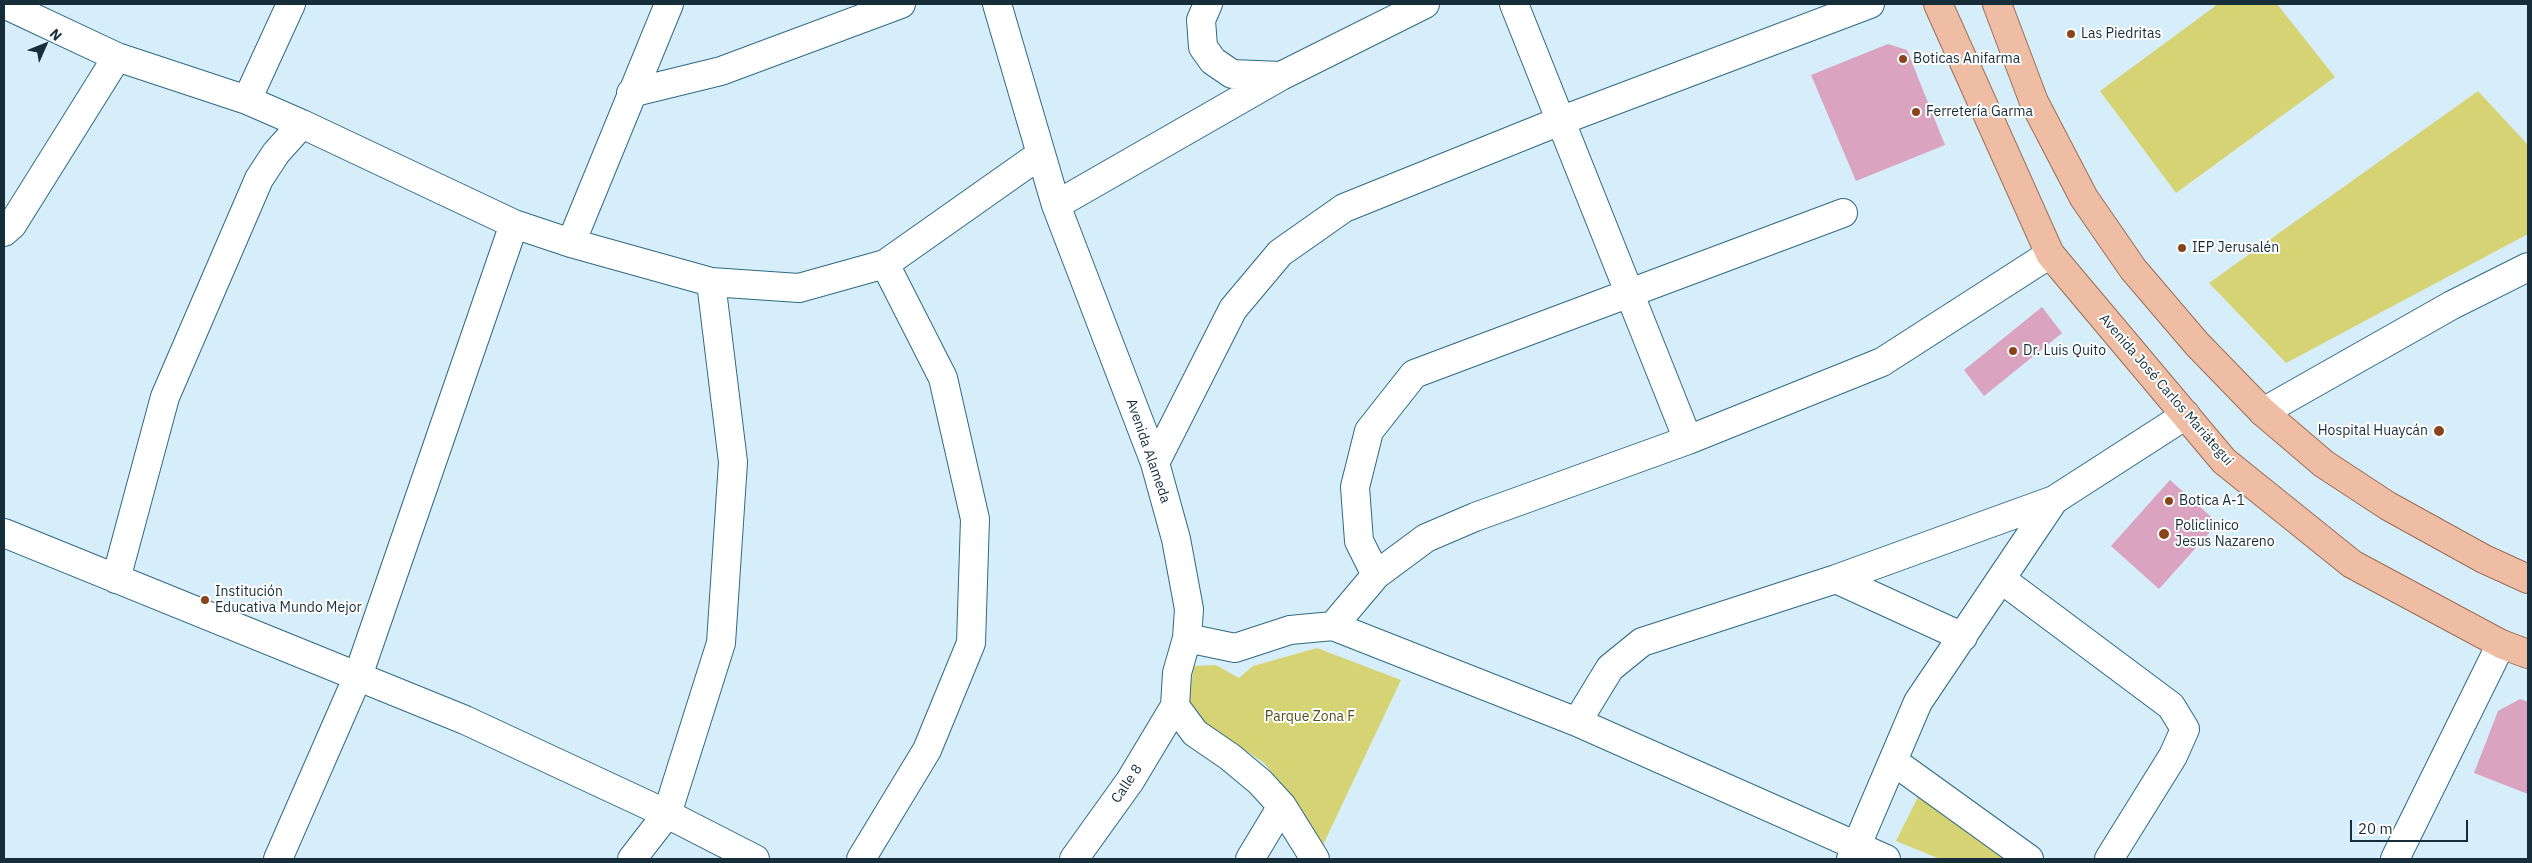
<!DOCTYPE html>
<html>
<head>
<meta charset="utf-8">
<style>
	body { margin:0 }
	#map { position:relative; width:2532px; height:863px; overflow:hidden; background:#d6eef9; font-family:"IBM Plex Sans",sans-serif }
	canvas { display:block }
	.frame { position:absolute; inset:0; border:5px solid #152e39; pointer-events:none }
	.north { position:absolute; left:20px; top:20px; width:50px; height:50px; -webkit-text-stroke:4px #fff; paint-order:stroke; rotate:46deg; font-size:14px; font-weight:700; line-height:20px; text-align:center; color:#152e39 }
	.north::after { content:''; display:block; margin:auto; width:18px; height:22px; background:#152e39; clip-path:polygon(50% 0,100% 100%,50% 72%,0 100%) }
	.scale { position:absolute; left:2350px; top:820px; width:118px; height:22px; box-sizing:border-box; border:2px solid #152e39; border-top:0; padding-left:6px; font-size:15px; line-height:18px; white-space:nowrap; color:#152e39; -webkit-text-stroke:4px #fff; paint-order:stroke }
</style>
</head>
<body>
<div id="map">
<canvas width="2532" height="863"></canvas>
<div class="frame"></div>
<div class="north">N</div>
<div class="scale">20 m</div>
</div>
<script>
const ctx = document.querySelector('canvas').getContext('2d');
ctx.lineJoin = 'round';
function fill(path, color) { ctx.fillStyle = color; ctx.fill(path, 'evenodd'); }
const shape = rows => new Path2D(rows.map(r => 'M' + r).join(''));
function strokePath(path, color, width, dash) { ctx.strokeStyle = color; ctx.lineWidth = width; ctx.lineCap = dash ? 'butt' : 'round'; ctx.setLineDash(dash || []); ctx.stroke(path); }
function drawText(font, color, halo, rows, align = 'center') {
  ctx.font = font + ' "IBM Plex Sans",sans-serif'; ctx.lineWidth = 4; ctx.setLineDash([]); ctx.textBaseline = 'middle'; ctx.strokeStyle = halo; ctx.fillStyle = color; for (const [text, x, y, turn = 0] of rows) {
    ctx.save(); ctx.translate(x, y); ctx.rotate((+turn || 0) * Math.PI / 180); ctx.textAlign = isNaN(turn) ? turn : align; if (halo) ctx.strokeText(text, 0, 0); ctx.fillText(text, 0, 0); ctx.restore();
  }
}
const green = shape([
	[2218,4,2277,4,2335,77,2176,193,2100,91],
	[2478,91,2528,145,2528,234,2286,363,2209,283],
	[1317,648,1401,680,1323,845,1288,792,1264,763,1205,723,1188,702,1194,666,1216,665,1239,678,1253,666],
	[1919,795,2007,859,1940,859,1896,841]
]);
const building = shape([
	[1888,44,1907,50,1945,145,1856,181,1811,75],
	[2042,307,2062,333,1984,396,1964,370],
	[2170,480,2218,523,2159,589,2111,546],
	[2520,699,2528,702,2528,794,2474,773,2498,711]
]);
const minor = shape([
	[4,4,117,57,247,100,302,124,514,224,571,243,711,282,799,288,885,264,1041,154],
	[997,4,1056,205,1155,463,1176,539,1189,609,1187,638,1177,673,1175,706,1195,733,1230,757,1260,782,1282,806,1315,859],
	[1208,4,1201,20,1203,47,1213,61,1232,74,1281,76],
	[1514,4,1688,440],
	[631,93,721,71,901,4],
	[247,100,291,4],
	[1056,205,1281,76,1425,4],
	[4,232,12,225,117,57],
	[571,243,669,4],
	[2263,412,2452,305,2528,267],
	[1155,463,1233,309,1280,253,1344,208,1560,121,1870,4],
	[4,533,465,720,667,814,755,859],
	[1376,575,1359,541,1355,487,1369,431,1414,374,1843,213],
	[116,579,165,397,259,179,276,153,302,124],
	[1836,579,1963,637],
	[2001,579,2171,706,2185,729,2173,756,2109,859],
	[1333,626,1376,575,1426,538,1475,517,1688,440,1882,362,2050,254],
	[1187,638,1235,648,1290,630,1333,626,1577,722,1886,859],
	[1577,722,1610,668,1642,642,1836,579,2054,500,2186,415],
	[1893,761,2029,859],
	[278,859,358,676,514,224],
	[632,859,667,814,721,643,733,462,711,282],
	[861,859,927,750,971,643,975,519,943,378,885,264],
	[1074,859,1130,781,1175,706],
	[1250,859,1282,806],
	[1851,859,1918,702,2054,500],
	[2395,859,2501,644]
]);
const major = shape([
	[1938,4,2050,254,2224,461,2352,564,2501,644,2528,654],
	[1997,4,2034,102,2084,198,2133,269,2197,344,2263,412,2324,464,2388,506,2484,559,2528,579]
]);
const markers = [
	[2071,34,5,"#89441c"],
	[1903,59,5,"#89441c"],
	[1916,112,5,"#89441c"],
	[2182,248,5,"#89441c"],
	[2013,351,5,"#89441c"],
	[2439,431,6,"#89441c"],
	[2169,501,5,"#89441c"],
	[2164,534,6,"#89441c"],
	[205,600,5,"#89441c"]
];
const poiNames = [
	["Las Piedritas",2081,34],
	["Boticas Anifarma",1913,59],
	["Ferretería Garma",1926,112],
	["IEP Jerusalén",2192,248],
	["Dr. Luis Quito",2023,351],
	["Hospital Huaycán",2428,431,"right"],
	["Botica A-1",2179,501],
	["Policlinico",2175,526],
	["Jesus Nazareno",2175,542],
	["Institución",215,592],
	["Educativa Mundo Mejor",215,608]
];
const streetNames = [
	["Avenida José Carlos Mariátegui",2166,390,49],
	["Avenida Alameda",1148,451,71],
	["Calle 8",1127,784,-56]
];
const parkNames = [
	["Parque Zona F",1310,717]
];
fill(green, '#d6d374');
fill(building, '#daa3bf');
strokePath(minor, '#2d6a83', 30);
strokePath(major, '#9c6e56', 30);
strokePath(minor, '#fff', 28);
strokePath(major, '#efbda3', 28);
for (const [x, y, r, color] of markers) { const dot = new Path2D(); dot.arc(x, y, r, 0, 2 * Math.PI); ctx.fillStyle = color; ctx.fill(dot); strokePath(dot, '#fff', 2); }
drawText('14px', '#152e39', '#fff', poiNames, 'left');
drawText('14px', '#152e39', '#fff', streetNames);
drawText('14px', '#525017', '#fff', parkNames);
</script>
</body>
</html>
